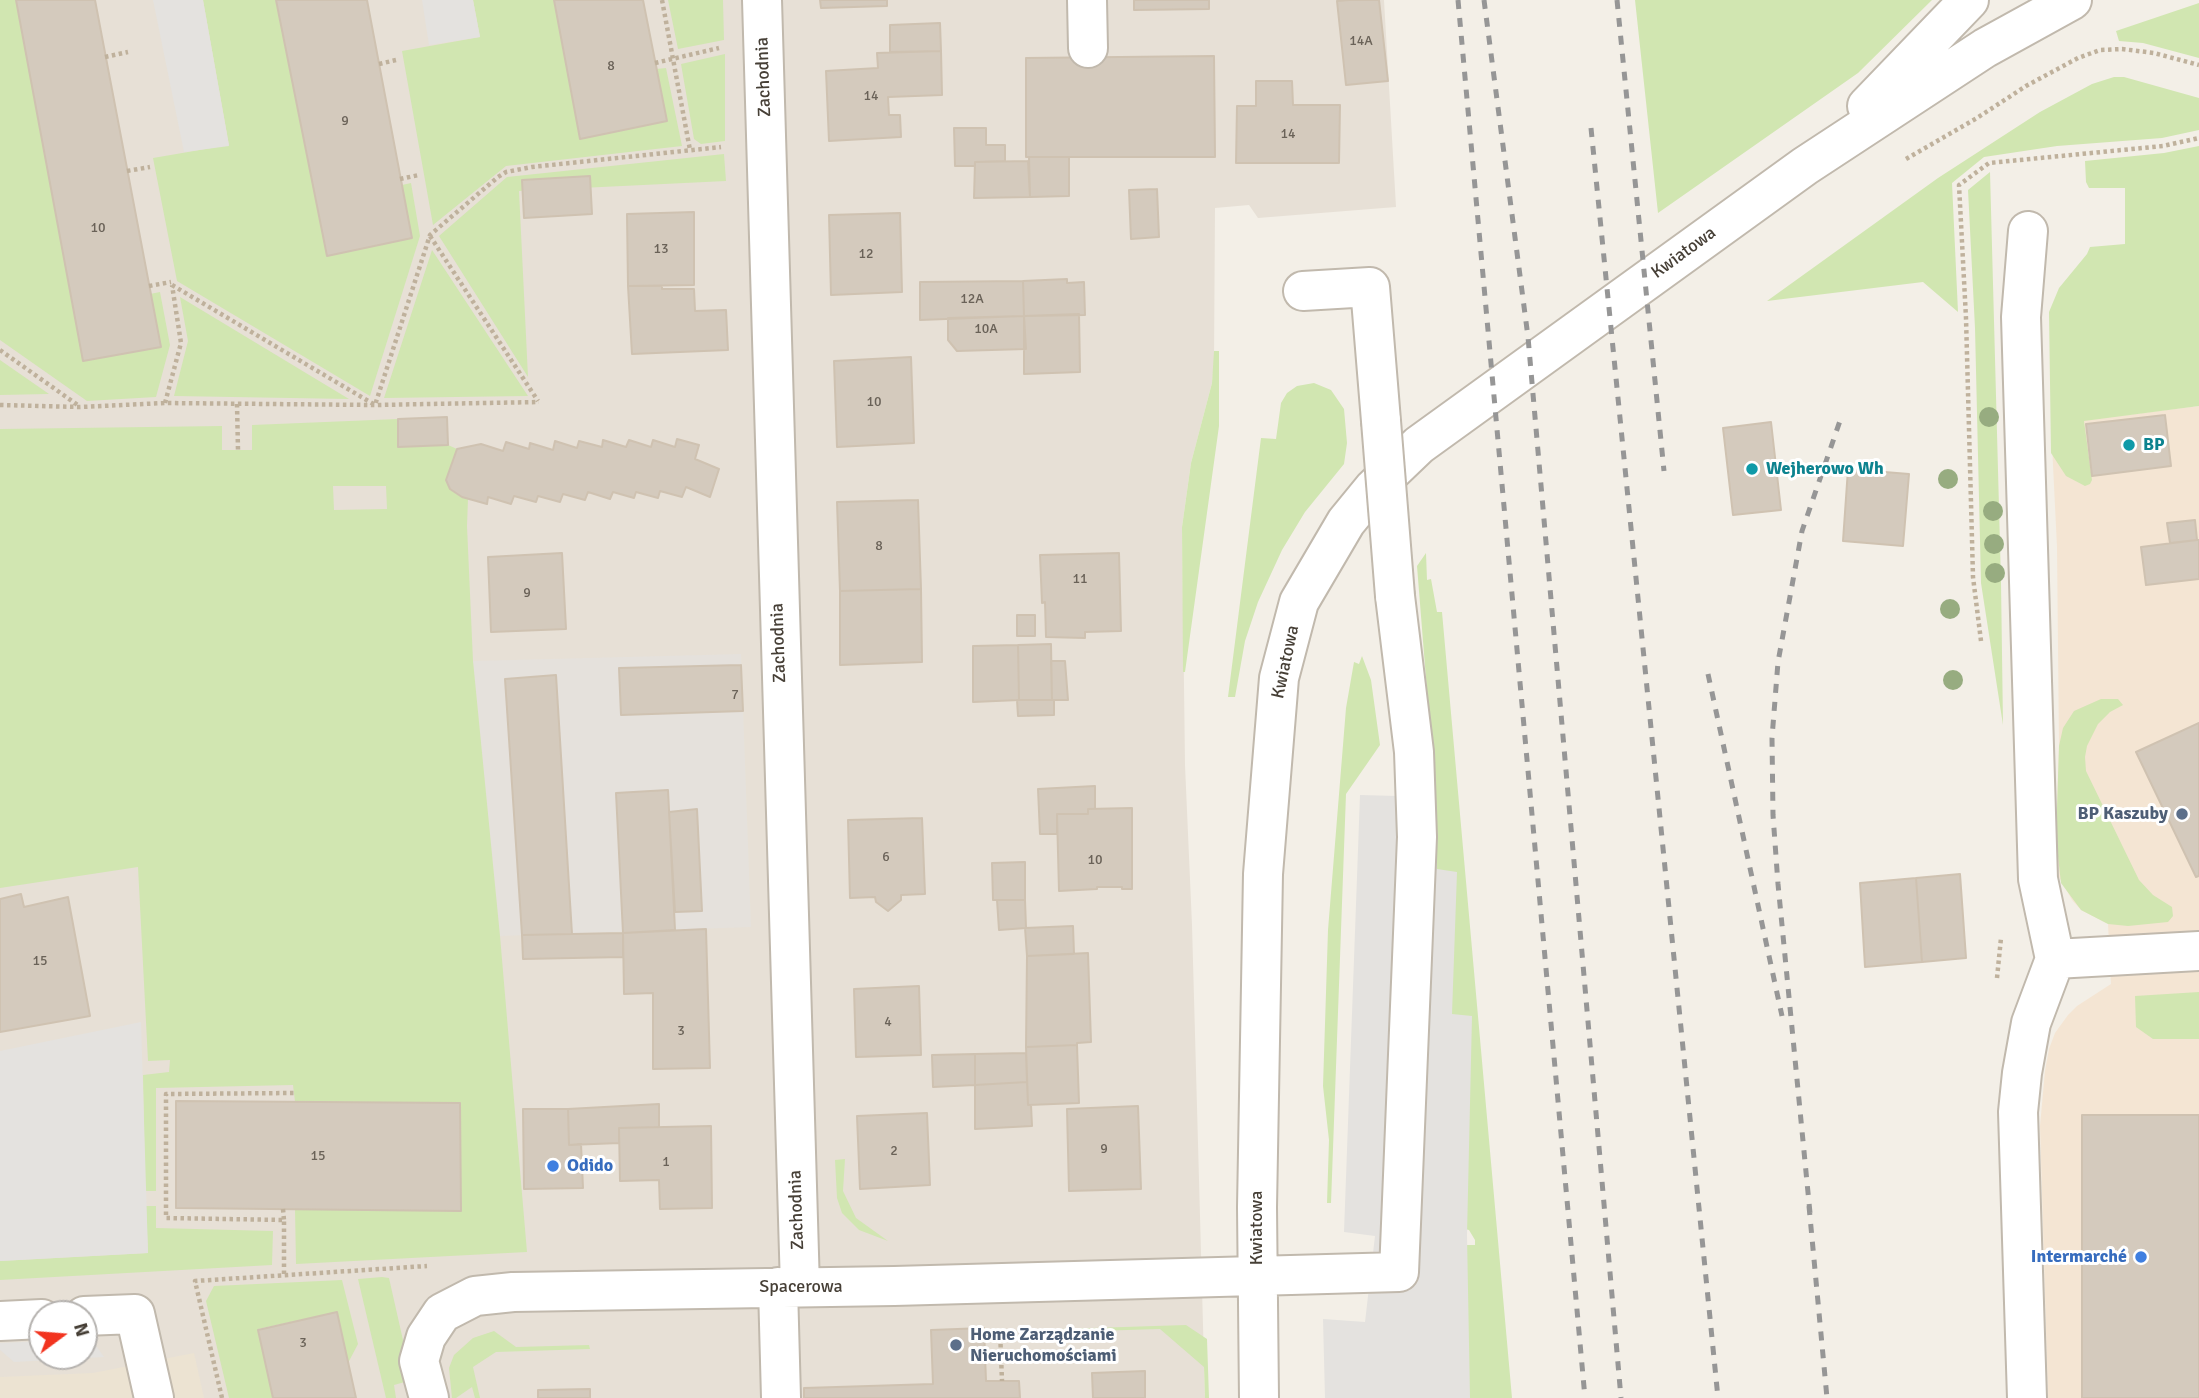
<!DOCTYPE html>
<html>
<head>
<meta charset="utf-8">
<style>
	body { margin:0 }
	#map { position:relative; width:2199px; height:1398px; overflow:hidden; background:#f3efe7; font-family:Signika,sans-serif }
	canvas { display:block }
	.north { position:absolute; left:28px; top:1300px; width:70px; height:70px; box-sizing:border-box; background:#fff; border:2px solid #b5b2af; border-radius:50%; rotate:74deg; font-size:19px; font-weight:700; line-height:28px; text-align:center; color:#463f36 }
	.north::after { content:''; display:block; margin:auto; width:24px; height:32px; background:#f2341f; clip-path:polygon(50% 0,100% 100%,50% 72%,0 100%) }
</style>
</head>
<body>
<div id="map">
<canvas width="2199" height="1398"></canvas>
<div class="north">N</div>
</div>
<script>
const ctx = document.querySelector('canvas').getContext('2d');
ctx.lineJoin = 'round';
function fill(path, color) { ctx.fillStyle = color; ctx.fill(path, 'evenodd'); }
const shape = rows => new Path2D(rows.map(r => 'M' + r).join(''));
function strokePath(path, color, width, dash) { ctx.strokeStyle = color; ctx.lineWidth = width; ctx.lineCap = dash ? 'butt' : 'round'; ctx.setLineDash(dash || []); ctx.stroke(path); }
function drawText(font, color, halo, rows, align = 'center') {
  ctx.font = font + ' Signika,sans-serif'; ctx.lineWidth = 6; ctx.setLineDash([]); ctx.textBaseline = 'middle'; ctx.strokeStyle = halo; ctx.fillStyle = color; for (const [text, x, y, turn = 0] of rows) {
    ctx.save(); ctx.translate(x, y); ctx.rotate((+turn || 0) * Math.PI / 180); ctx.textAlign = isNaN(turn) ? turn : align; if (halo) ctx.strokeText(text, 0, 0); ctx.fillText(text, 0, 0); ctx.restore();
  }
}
const residential = shape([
	[0,0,1384,0,1396,207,1258,218,1249,205,1215,208,1214,363,1212,383,1191,463,1182,527,1185,765,1192,925,1205,1398,0,1398],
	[42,1314,84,1314,84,1356,42,1356]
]);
const commercial = shape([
	[2199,406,2199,1398,2048,1398,2040,1126,2045,1071,2049,1049,2055,1033,2068,1015,2077,1006,2111,984,2108,924,2081,910,2072,900,2059,877,2056,839,2059,746,2057,547,2051,424]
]);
const industrial = shape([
	[741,654,751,927,500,936,473,661]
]);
const education = shape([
	[194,1353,204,1398,0,1398,0,1377,93,1373]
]);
const green = shape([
	[0,0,16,0,83,361,160,347,150,294,160,292,170,345,156,397,87,401,0,340],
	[203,0,276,0,327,255,412,238,402,185,411,183,420,236,370,396,177,281,153,158,229,145],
	[473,0,554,0,580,138,667,121,656,69,666,68,682,146,506,166,433,225,402,51,480,37],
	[668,0,723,0,724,40,678,49],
	[1635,0,1932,0,1858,73,1658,213],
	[2199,3,2199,58,2143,43,2119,41,2116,31],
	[725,54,725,141,701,144,694,139,681,64],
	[2114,77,2124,77,2199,98,2199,130,2162,138,2057,146,1984,157,1952,183,1958,312,1923,282,1767,301,1938,178,2040,112,2092,84],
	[2199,146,2199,406,2084,421,2092,480,2090,484,2085,486,2066,476,2051,453,2049,312,2059,288,2087,254,2090,247,2125,244,2125,188,2089,188,2086,182,2085,161,2164,153],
	[724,154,726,181,519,191,528,377,439,236,507,177],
	[1990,172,2001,582,2003,725,1981,583,1975,328,1968,190],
	[432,250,528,396,384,398],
	[180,297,349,399,174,396,188,341],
	[1214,351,1219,351,1219,426,1185,672,1183,672,1182,527,1191,463,1212,383],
	[0,360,49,394,0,395],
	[1314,383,1331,390,1344,409,1347,443,1344,464,1305,512,1282,550,1258,602,1245,641,1235,697,1228,697,1261,438,1276,439,1281,403,1287,393,1297,386],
	[398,419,399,447,448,445,457,449,446,480,450,489,462,497,468,499,467,526,473,661,500,936,527,1252,296,1264,295,1209,460,1211,460,1104,295,1102,293,1085,156,1088,156,1191,145,1191,143,1075,169,1072,170,1060,148,1061,138,867,0,888,0,429,222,426,222,450,252,450,252,425],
	[333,486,386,486,387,509,334,510],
	[1426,553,1427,580,1431,579,1437,612,1442,612,1512,1398,1467,1398,1462,1245,1475,1245,1475,1240,1469,1230,1465,1229,1437,876,1431,741,1417,566],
	[1362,656,1371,680,1380,745,1346,794,1331,1203,1327,1203,1329,1140,1323,1086,1328,930,1346,708,1354,662,1359,664],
	[2101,699,2118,699,2123,705,2110,712,2098,724,2087,746,2085,757,2086,771,2139,880,2153,895,2172,907,2173,916,2168,922,2128,926,2108,924,2081,910,2061,883,2056,839,2059,746,2063,728,2074,711],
	[2199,992,2199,1039,2153,1039,2136,1027,2135,996],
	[845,1159,843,1191,856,1218,888,1241,859,1230,842,1213,837,1198,835,1160],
	[146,1206,156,1206,156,1228,273,1231,272,1265,0,1280,0,1261,148,1253],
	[382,1277,389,1278,412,1380,394,1385,396,1398,386,1398,358,1279],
	[342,1280,358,1344,348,1363,337,1312,258,1329,273,1398,229,1398,206,1301,214,1286],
	[1186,1325,1207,1339,1209,1398,1205,1398,1204,1367,1160,1329,1030,1333,1030,1330],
	[494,1331,516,1347,589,1345,590,1349,496,1352,473,1367,480,1398,475,1398,472,1387,456,1398,452,1398,449,1368,454,1355,473,1338]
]);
const parking = shape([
	[153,0,203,0,229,146,184,152],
	[422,0,473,0,480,37,429,45],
	[1360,795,1435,797,1437,869,1457,872,1452,1014,1472,1016,1467,1235,1470,1398,1325,1398,1323,1319,1365,1322,1375,1236,1344,1232],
	[141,1022,148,1253,0,1261,0,1051],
	[42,1341,42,1356,84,1356,84,1341,97,1347,104,1357,14,1362,0,1350,0,1343]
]);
const building = shape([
	[16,0,95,0,161,347,83,361,16,0],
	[276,0,367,0,412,238,327,256,276,0],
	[554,0,643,0,667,121,580,139,554,0],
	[820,0,887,0,887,6,821,8,820,0],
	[1134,0,1209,0,1209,9,1134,10,1134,0],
	[1349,0,1379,0,1388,81,1346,85,1337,1,1349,0],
	[940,23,941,51,890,52,890,25,940,23],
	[941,51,942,95,888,97,889,115,900,115,901,137,829,141,826,71,878,68,877,53,941,51],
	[1214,56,1215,157,1026,157,1026,58,1214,56],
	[1256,81,1292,81,1293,105,1340,105,1339,163,1236,163,1237,106,1256,106,1256,81],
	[954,128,986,128,986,145,1005,145,1005,161,975,162,975,166,955,166,954,128],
	[1029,157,1069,157,1069,196,1030,197,1029,157],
	[1028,161,1030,197,974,198,975,162,1028,161],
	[590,176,592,214,524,218,522,180,590,176],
	[1157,189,1159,237,1131,239,1129,190,1157,189],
	[694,212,694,285,628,286,627,214,694,212],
	[900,213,902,292,831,295,829,215,900,213],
	[1067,279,1067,283,1084,282,1085,315,1024,316,1023,281,1067,279],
	[1023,281,1024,316,920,320,920,282,1023,281],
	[628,286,662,286,662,289,694,289,695,311,726,310,728,350,632,354,628,286],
	[1079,314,1080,372,1024,374,1024,316,1079,314],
	[1024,316,1026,349,957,351,948,340,948,318,1024,316],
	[911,357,914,443,837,447,834,361,911,357],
	[2165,415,2171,466,2092,476,2086,424,2165,415],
	[447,417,448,445,398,447,398,419,447,417],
	[1771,422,1781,510,1733,515,1723,428,1771,422],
	[677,439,699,445,695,459,719,469,710,497,686,487,682,497,660,491,658,498,636,492,634,498,613,492,610,499,588,492,585,500,563,494,560,502,538,496,536,502,514,496,511,504,488,497,487,504,462,497,450,489,446,480,457,449,481,444,503,451,506,442,529,449,530,443,553,450,555,441,577,448,579,441,602,447,603,440,626,447,629,440,651,447,653,440,675,447,677,439],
	[1848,469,1909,474,1903,546,1843,541,1848,469],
	[918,500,921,589,840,591,837,502,918,500],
	[2195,520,2197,540,2170,543,2167,523,2195,520],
	[2197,540,2199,540,2199,579,2146,585,2141,547,2197,540],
	[562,553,566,629,491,632,488,557,562,553],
	[1119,553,1121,631,1085,632,1085,638,1046,637,1045,602,1042,603,1040,555,1119,553],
	[921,589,922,662,840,665,840,591,921,589],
	[1017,615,1035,615,1035,636,1017,636,1017,615],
	[1051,644,1052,700,1019,700,1018,645,1051,644],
	[1018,645,1019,700,973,702,973,646,1018,645],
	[1051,661,1065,661,1068,700,1052,700,1051,661],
	[741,665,743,711,621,715,619,668,741,665],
	[556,675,572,934,522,935,505,679,556,675],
	[1017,700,1054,700,1054,715,1018,716,1017,700],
	[2199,723,2199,876,2196,877,2136,752,2199,723],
	[1095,786,1095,809,1088,809,1088,814,1057,814,1057,834,1040,834,1038,789,1095,786],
	[668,790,675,930,623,933,616,793,668,790],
	[1132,808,1132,889,1122,889,1122,887,1097,887,1097,889,1059,891,1057,814,1088,814,1088,809,1132,808],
	[697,809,702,911,675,912,669,812,697,809],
	[922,818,925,894,901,895,901,900,888,911,876,902,875,897,850,898,848,820,922,818],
	[1025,862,1025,900,993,900,992,863,1025,862],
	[1960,874,1966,958,1922,962,1916,878,1960,874],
	[1916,878,1922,962,1865,967,1860,883,1916,878],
	[21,894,24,907,68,897,90,1016,0,1032,0,899,21,894],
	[997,900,1025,900,1026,928,999,930,997,900],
	[1073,926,1074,954,1027,956,1025,928,1073,926],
	[706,929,710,1068,653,1069,653,993,624,994,623,933,706,929],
	[623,933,623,957,523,959,522,935,623,933],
	[1088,953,1091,1042,1077,1043,1077,1045,1026,1047,1027,956,1088,953],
	[919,986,921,1055,856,1057,854,989,919,986],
	[1077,1045,1079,1103,1028,1105,1026,1047,1077,1045],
	[1026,1053,1027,1082,975,1085,975,1054,1026,1053],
	[975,1054,975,1085,933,1087,932,1055,975,1054],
	[1027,1082,1028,1105,1031,1105,1032,1126,975,1129,975,1085,1027,1082],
	[176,1101,460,1103,461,1211,176,1208,176,1101],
	[659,1104,659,1127,619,1128,619,1143,569,1145,568,1109,659,1104],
	[1138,1106,1141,1189,1069,1191,1067,1109,1138,1106],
	[523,1109,568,1109,569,1145,581,1144,583,1188,524,1189,523,1109],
	[927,1113,930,1185,860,1189,857,1116,927,1113],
	[2082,1115,2199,1115,2199,1398,2082,1398,2082,1115],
	[711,1126,712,1208,660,1209,659,1180,620,1181,619,1128,711,1126],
	[337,1312,356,1398,273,1398,258,1330,337,1312],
	[984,1328,986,1381,1019,1381,1020,1398,804,1398,804,1388,933,1384,931,1330,984,1328],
	[1145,1371,1145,1398,1093,1398,1092,1373,1145,1371],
	[590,1389,590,1398,538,1398,538,1390,590,1389]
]);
const path = shape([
	[662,0,690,150],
	[105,57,128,52],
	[655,63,719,48],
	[379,64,396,60],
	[1906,159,1977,118,2026,86,2078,58,2100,50,2122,49,2154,53,2199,65],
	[127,171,150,167],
	[400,179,419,175],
	[430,236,538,401],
	[172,285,375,405,430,235,498,177,506,172,532,167,721,147],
	[149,286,171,282],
	[0,350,79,406],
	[165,403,181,343,172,285],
	[237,404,238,450],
	[0,405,80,407,165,403,375,405,539,402],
	[1981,641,1973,577,1966,318,1959,185,1989,163,2163,146,2199,138],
	[1997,978,2001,938],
	[283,1209,284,1220],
	[284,1274,284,1220,166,1218,166,1094,295,1093],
	[1000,1330,1002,1381],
	[222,1398,195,1281,427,1266]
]);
const minor = shape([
	[762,0,800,1287],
	[1087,0,1088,48],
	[1867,106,1969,0],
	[1303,291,1370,287,1381,421],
	[2055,959,2199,951],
	[778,1287,781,1398],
	[84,1316,135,1314,154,1398],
	[0,1321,42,1319],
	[429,1398,419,1361,426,1337,442,1313,475,1296,513,1292,894,1286,1399,1272,1417,837,1414,752,1395,596],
	[1259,1398,1257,1207,1263,874,1279,678,1299,602,1346,522,1373,489,1419,445,1805,166,1985,48,2072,0],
	[2027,1398,2018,1112,2022,1073,2031,1023,2055,959,2038,879,2021,317,2028,231]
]);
const rail = shape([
	[1458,0,1585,1398],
	[1484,0,1528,337,1621,1398],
	[1617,0,1664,471],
	[1591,128,1718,1398],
	[1708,674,1782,1016],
	[1809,1206,1827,1398],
	[1810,1213,1778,884,1773,815,1772,738,1778,662,1802,531,1842,415]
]);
const minorBridge = shape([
	[1381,421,1395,596]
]);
const trees = [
	[1989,417],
	[1948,479],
	[1993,511],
	[1994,544],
	[1995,573],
	[1950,609],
	[1953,680]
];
const markers = [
	[2129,445,7,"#0f9aa8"],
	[1752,469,7,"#0f9aa8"],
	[2182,814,7,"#5c6f8a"],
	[553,1166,7,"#3f7fe0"],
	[2141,1257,7,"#3f7fe0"],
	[956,1345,7,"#5c6f8a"]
];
const numberNames = [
	["14A",1361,41],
	["8",611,66],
	["14",871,96],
	["9",345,121],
	["14",1288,134],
	["10",98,228],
	["13",661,249],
	["12",866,254],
	["12A",972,299],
	["10A",986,329],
	["10",874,402],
	["8",879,546],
	["11",1080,579],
	["9",527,593],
	["7",735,695],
	["6",886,857],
	["10",1095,860],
	["15",40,961],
	["4",888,1022],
	["3",681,1031],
	["9",1104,1149],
	["2",894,1151],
	["15",318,1156],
	["1",666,1162],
	["3",303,1343]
];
const streetNames = [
	["Zachodnia",764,77,-92],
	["Kwiatowa",1684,253,-36],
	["Zachodnia",779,643,-92],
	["Kwiatowa",1286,662,-78],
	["Zachodnia",797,1210,-92],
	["Kwiatowa",1257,1228,-90],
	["Spacerowa",801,1287]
];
const cultureNames = [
	["BP",2143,445],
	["Wejherowo Wh",1766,469]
];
const serviceNames = [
	["BP Kaszuby",2168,814],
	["Home Zarządzanie",970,1335,"left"],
	["Nieruchomościami",970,1356,"left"]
];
const shopNames = [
	["Odido",567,1166],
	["Intermarché",2127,1257,"right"]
];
fill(residential, '#e7e0d6');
fill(commercial, '#f4e5d3');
fill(industrial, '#e5e1dc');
fill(education, '#ece3d2');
fill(green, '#d1e6b1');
fill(parking, '#e4e2df');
fill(building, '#d4cabd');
strokePath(building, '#cfc2b1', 2);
strokePath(minor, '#c1b9ad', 42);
strokePath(path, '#bfb19c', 4.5, [3.5, 3.5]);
strokePath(minor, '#fff', 38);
strokePath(rail, '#969696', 5, [9, 9]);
strokePath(minorBridge, '#c1b9ad', 42, []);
strokePath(minorBridge, '#fff', 38);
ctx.fillStyle = '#97ac80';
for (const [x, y] of trees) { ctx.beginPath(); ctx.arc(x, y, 10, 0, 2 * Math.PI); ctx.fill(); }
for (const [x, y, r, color] of markers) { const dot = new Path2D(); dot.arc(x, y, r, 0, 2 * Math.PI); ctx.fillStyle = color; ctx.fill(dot); strokePath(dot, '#fff', 2.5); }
drawText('14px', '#6a6258', null, numberNames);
drawText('18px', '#463f36', '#fff', streetNames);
drawText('bold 18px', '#0d838f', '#fff', cultureNames, 'left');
drawText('bold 18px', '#4e5e75', '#fff', serviceNames, 'right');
drawText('bold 18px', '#366cbe', '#fff', shopNames, 'left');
</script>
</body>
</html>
